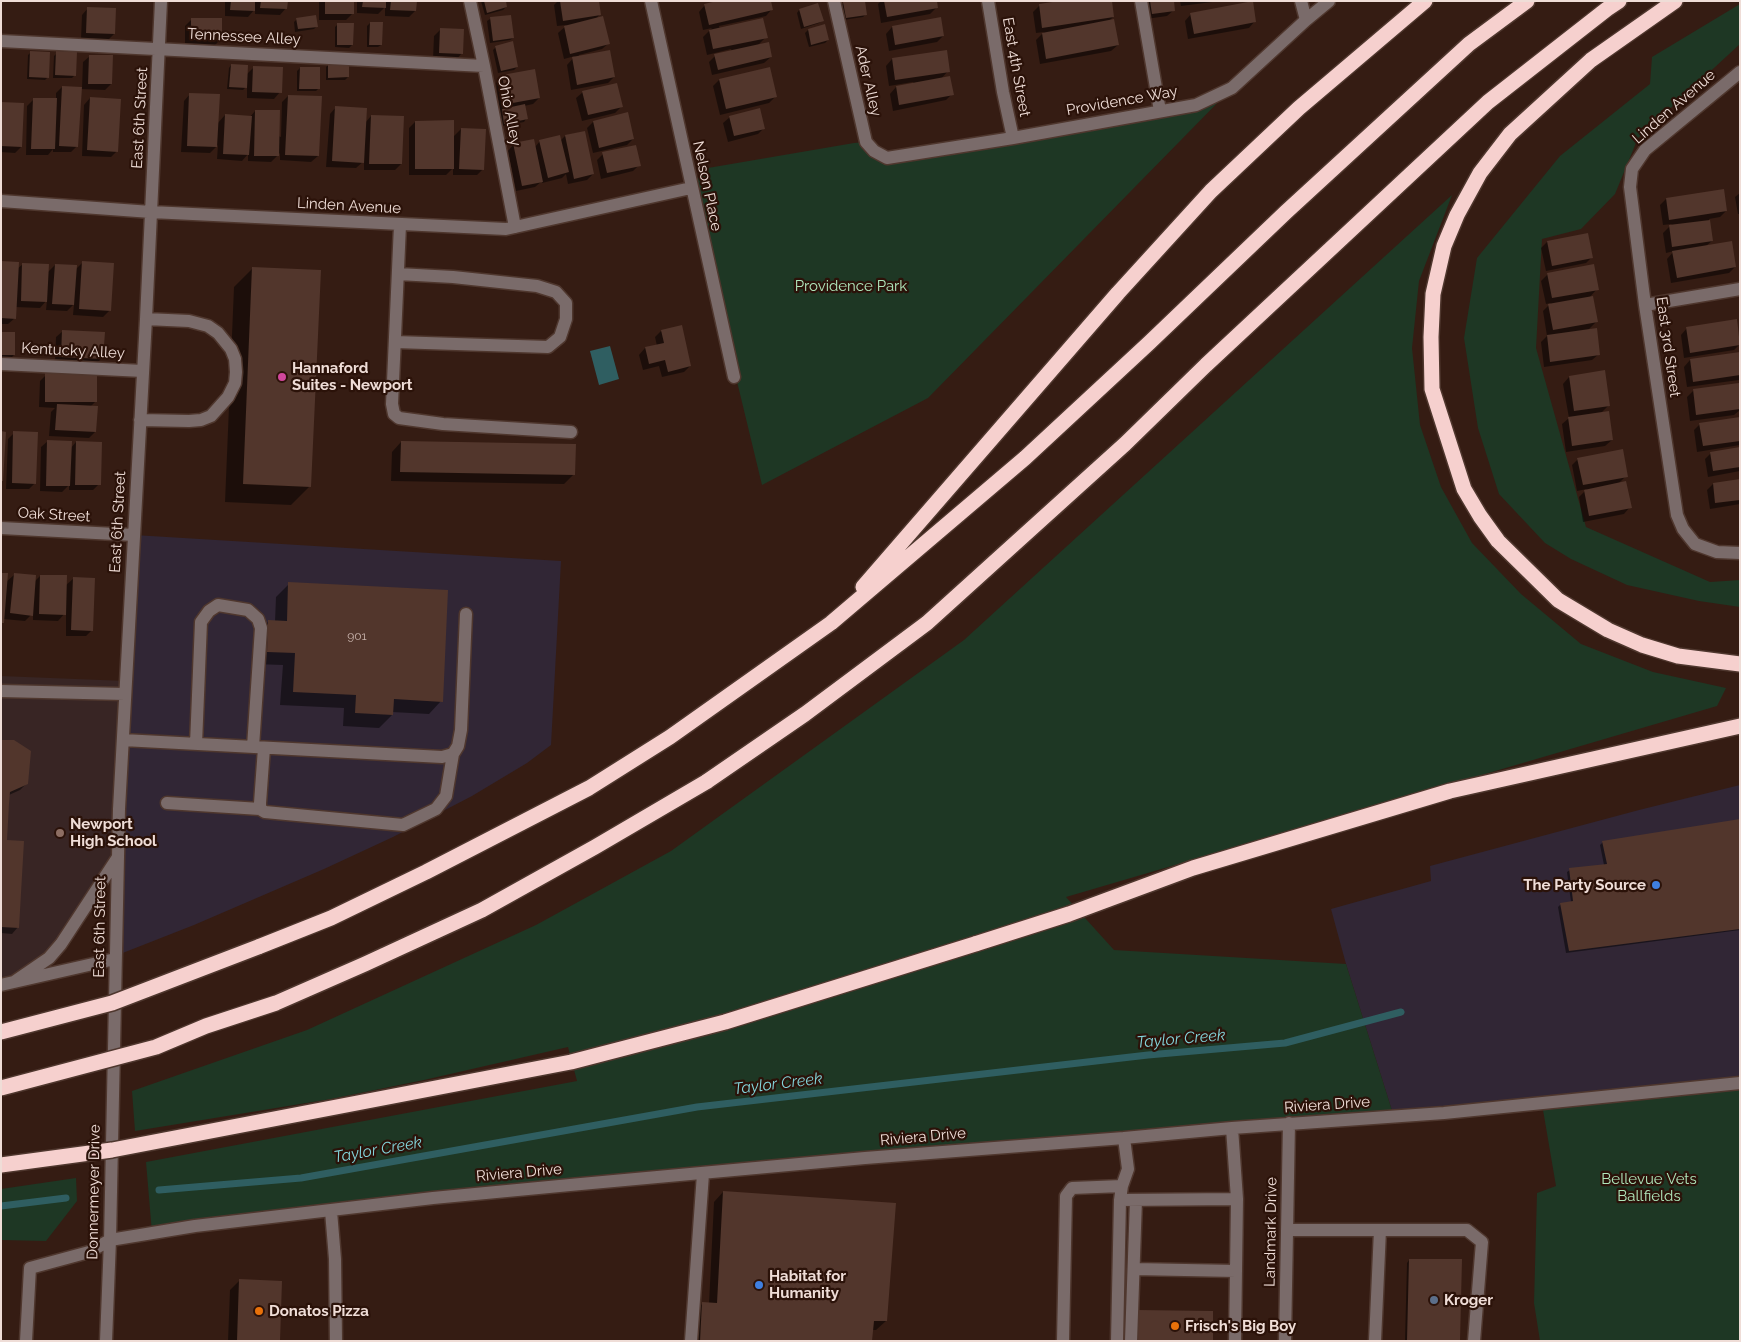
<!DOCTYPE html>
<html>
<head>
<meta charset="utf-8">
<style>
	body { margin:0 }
	#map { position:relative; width:1741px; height:1342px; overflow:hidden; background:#351c13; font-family:Raleway,sans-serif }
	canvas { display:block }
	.frame { position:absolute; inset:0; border:2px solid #efddd7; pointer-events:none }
</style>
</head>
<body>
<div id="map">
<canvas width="1741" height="1342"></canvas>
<div class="frame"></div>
</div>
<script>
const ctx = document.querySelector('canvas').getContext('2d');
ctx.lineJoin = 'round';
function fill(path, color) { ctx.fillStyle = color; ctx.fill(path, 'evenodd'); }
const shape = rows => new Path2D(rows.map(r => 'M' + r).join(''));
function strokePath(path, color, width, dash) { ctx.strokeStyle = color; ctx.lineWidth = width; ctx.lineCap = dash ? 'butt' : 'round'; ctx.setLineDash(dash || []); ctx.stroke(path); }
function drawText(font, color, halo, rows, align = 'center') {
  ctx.font = font + ' Raleway,sans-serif'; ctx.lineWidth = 4.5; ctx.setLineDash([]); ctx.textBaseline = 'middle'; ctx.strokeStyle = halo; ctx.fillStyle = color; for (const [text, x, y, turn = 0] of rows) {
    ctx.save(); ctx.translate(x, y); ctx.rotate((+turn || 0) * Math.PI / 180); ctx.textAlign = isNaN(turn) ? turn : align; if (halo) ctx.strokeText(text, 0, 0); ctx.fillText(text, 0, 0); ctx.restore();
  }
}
const commercial = shape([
	[134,535,561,561,551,745,527,763,472,796,393,837,324,869,194,925,115,956],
	[1740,785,1740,1083,1394,1117,1346,964,1331,909,1431,881,1430,866,1639,810]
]);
const education = shape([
	[1,676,126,681,118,857,61,944,1,985]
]);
const green = shape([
	[1740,4,1740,44,1638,138,1615,194,1581,229,1542,239,1536,348,1586,527,1710,582,1740,580,1740,607,1699,601,1627,585,1571,559,1545,543,1499,494,1478,428,1464,338,1477,258,1560,156,1650,84,1652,57],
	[1232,88,928,398,762,485,691,191,702,169,854,143,866,142,887,157,1196,105],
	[1452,195,1419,281,1412,348,1420,425,1441,487,1472,543,1521,594,1581,644,1653,672,1726,688,1717,706,1066,897,1114,950,1346,964,1394,1117,865,1158,152,1233,146,1162,577,1081,568,1047,424,1080,331,1099,135,1131,132,1091,307,1030,536,925,671,851,964,640],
	[1740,1083,1740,1341,1540,1341,1534,1303,1537,1193,1556,1186,1542,1104],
	[76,1178,77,1201,46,1241,1,1240,1,1189]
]);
const water = shape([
	[610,346,619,379,599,385,590,351]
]);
const shadow = shape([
	[225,1,286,1,286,8,280,15,255,14,255,9,248,17,225,16],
	[319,1,353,1,352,14,346,20,319,20],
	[357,1,415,1,415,11,409,17,385,16,385,7,378,14,357,13],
	[481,1,504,1,506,7,503,10,485,15],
	[558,1,598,1,600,14,595,20,609,43,602,49,579,55,579,57,614,77,608,83,571,90,567,65,575,56,564,59,558,33,567,25,557,26,554,5],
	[854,1,864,1,866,14,863,17,843,20,841,5,844,3],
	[881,1,935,1,937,7,930,14,881,23,878,4],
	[1067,1,1113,17,1108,22,1118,45,1111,51,1040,64,1036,40,1044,32,1036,33,1033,12,1039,6],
	[1144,1,1172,1,1174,10,1167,16,1146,19],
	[1180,1,1220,1,1181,6],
	[705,5,772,9,766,16,719,26,720,29,766,37,757,46,771,57,764,63,712,75,709,62,715,56,732,52,731,49,707,55,703,37,712,28,703,30,699,12],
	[817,5,822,21,819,23,801,29,797,13,799,10],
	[88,8,114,34,108,40,81,39,82,15],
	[1191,14,1255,21,1249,28,1188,39,1185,21],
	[192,19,221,39,214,46,185,45,185,26],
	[297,19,317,26,314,29,295,32,294,22],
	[490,19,513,38,510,40,490,43,487,21],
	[370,23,381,45,378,47,367,47,367,26],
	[338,24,352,45,349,48,335,47,335,27],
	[892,27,943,36,937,42,889,51,886,34],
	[440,30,462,53,456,60,433,59,434,36],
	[808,30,828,40,825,43,809,47,805,33],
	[496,47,517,67,514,70,498,73,493,50],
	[31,52,48,77,45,80,27,79,28,55],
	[57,53,74,76,72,78,53,78,54,56],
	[90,56,111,84,105,90,80,89,77,146,71,152,53,152,53,149,48,155,26,155,27,106,34,99,56,100,56,93,62,87,82,88,83,62],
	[892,59,948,71,941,79,952,94,946,100,893,111,890,94,896,87,914,84,913,82,889,86,886,66],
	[329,64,348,77,345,80,326,80,326,67],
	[231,65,247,74,254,67,280,92,274,99,247,98,247,86,243,90,227,89,229,68],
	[300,68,319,88,316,91,297,91,297,71],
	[502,76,539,98,533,104,524,106,526,119,524,122,502,126,496,83],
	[719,80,776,96,769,103,720,115,713,86],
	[583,92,621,107,615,113,582,121,576,98],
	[190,94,217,124,225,115,250,117,255,111,278,136,281,137,282,102,288,96,318,156,311,162,280,160,280,153,271,162,248,161,248,154,242,161,217,159,218,145,210,153,181,152,184,101],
	[90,98,117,151,111,157,82,156,84,105],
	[1,104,21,147,15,153,1,152],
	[336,107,365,123,371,116,401,164,395,170,364,170,364,161,356,168,326,167,330,114],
	[730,117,764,128,758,134,728,142,723,123],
	[415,122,452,138,461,129,483,169,477,175,453,175,453,168,446,175,409,175,409,128],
	[593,122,633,139,627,145,593,153,587,128],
	[565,136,593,174,587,180,568,184,566,174,562,178,542,183,542,181,535,187,516,191,508,151,514,144,535,147,540,141,560,141],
	[603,154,639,165,633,171,601,179,597,160],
	[1740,193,1740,214,1738,214,1735,197],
	[1666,199,1726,211,1720,217,1709,219,1712,241,1706,246,1735,267,1729,273,1671,283,1667,259,1674,251,1666,253,1663,233,1672,224,1663,225,1660,205],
	[1547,242,1592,257,1586,263,1546,271,1541,248],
	[1,262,17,269,23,264,47,273,55,265,76,269,83,262,110,310,103,317,73,315,74,304,67,311,46,310,47,300,40,308,15,307,15,318,8,324,1,324],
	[253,268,310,486,291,505,225,502,234,287],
	[1548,274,1597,289,1589,298,1596,322,1587,331,1599,354,1592,360,1544,367,1541,342,1547,336,1543,311,1551,303,1546,304,1541,281],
	[1736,321,1740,344,1734,350,1684,358,1681,335,1687,328],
	[63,331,102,358,96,364,55,362,56,337],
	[661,331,690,366,684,372,662,377,659,366,643,370,639,355,645,348,657,346,655,337],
	[1,333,14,355,11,358,1,358],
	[1740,353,1739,380,1687,387,1684,367,1690,360],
	[46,375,95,402,90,407,95,432,89,438,49,436,51,412,55,408,39,407,40,381],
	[1569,377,1609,405,1601,413,1612,440,1605,446,1566,452,1562,424,1569,418,1563,384],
	[1738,385,1740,410,1734,415,1690,421,1687,397,1694,390],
	[1740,418,1740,445,1697,452,1694,430,1700,424],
	[14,433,35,483,29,489,6,489,8,439],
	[48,441,70,449,76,442,99,484,93,490,69,490,69,485,62,492,40,491,41,447],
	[401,442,574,474,564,484,391,481,392,452],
	[1740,448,1740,471,1708,477,1705,459,1711,453],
	[1578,459,1626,476,1618,484,1630,507,1624,514,1583,522,1579,497,1587,489,1577,491,1572,465],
	[1740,480,1740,504,1710,509,1707,490,1713,484],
	[1,574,6,582,14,575,34,582,40,576,65,586,74,578,92,630,86,636,66,636,66,612,58,621,33,620,33,613,25,621,3,619,1,625],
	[289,584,441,701,429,714,392,712,392,715,379,728,343,726,344,708,280,705,283,665,254,664,256,634,269,621,275,622,276,597],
	[1,741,27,783,20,790,9,795,6,841,18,927,12,934,1,933],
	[1740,820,1740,930,1566,953,1558,907,1561,904,1571,902,1567,872,1570,870,1604,865,1600,845,1603,842],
	[723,1192,886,1321,876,1330,872,1330,871,1341,691,1341,693,1313,703,1303,709,1304,714,1202],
	[1409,1260,1459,1341,1405,1341,1407,1263],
	[240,1280,279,1341,228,1341,230,1290]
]);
const stream = shape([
	[159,1190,301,1178,697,1107,1148,1055,1285,1043,1401,1012],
	[1,1206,66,1198]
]);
const building = shape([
	[231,1,255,1,255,11,230,10],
	[261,1,288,1,287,9,260,8],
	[325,1,354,1,354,14,325,14],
	[363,1,386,1,386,8,362,7],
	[391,1,417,1,416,11,390,10],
	[484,1,506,1,507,7,487,13],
	[560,1,599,1,601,15,563,21],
	[717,1,771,1,773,10,709,25,704,4],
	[865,1,867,15,846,18,843,2],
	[884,1,937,1,938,8,887,17],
	[1059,1,1112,1,1114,17,1042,28,1039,4],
	[1150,1,1174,1,1175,11,1152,14],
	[1253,1,1256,22,1194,34,1190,13],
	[818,3,824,21,804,27,799,9],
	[87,7,116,8,115,34,86,33],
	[316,15,318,27,298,29,296,18],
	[511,15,514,38,493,41,490,17],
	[603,16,610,44,570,54,564,26],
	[941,17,944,36,895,45,892,26],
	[191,18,222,18,222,40,191,40],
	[763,18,768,38,713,49,709,30],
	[1114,19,1119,45,1046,59,1042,33],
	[370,22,383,22,382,45,369,45],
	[337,23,354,23,353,45,337,45],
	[825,24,829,40,811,45,808,29],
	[440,28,464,29,463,54,439,53],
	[513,41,518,67,501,71,495,46],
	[769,42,772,57,718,70,714,54],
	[610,50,615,77,577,85,572,57],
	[947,50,950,72,895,80,892,58],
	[30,51,50,52,49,78,29,77],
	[56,51,77,52,76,76,55,75],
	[89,55,113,55,112,84,88,84],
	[328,63,349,63,349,77,328,78],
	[231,64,248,65,247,88,229,87],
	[253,66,283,67,282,93,252,92],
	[300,67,320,67,320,89,299,89],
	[770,67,777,97,726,109,719,79],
	[535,69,540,98,507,104,502,75],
	[950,76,954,95,899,105,896,86],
	[617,83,623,107,588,115,582,91],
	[62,86,82,87,78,147,59,146],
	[189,93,220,94,217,147,187,146],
	[288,95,322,96,319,156,285,155],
	[90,97,121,99,118,152,87,150],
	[33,98,57,98,55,149,31,149],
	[1,102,24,103,22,147,1,146],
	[525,104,528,119,504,124,502,109],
	[335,106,367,108,364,163,332,161],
	[760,108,765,129,734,136,729,116],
	[255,110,280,110,279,156,254,156],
	[628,112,634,139,599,148,593,121],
	[225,114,252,116,249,155,223,154],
	[371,115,404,116,402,164,369,164],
	[454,120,454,169,415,169,415,121],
	[461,128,486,129,484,170,459,169],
	[585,131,594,174,574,179,565,135],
	[560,135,569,172,548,178,539,140],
	[534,139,543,182,522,186,513,143],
	[636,145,641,166,607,173,602,152],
	[1724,189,1727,211,1669,220,1666,198],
	[1710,220,1713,241,1672,247,1669,225],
	[1588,233,1593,258,1552,266,1547,241],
	[1732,241,1736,267,1677,278,1672,251],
	[1,261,19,262,16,319,1,318],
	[82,261,114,263,111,311,79,309],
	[22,263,49,264,47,302,21,301],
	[55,264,77,265,74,305,52,304],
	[1594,264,1599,290,1552,298,1547,273],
	[252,267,321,270,311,487,243,484],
	[1593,296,1598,322,1553,330,1548,304],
	[1737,319,1740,345,1690,353,1686,327],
	[682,325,691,366,668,372,665,360,649,364,645,347,664,343,661,330],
	[1597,328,1600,355,1550,362,1547,335],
	[62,330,105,332,103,359,61,357],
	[1,332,15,332,15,355,1,355],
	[1740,352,1740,375,1693,382,1690,359],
	[1605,370,1610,406,1574,411,1569,376],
	[45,373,97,374,97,402,45,402],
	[1739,383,1740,409,1696,415,1693,389],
	[57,404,98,406,96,432,55,430],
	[1609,411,1613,440,1572,446,1568,417],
	[1740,417,1740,441,1703,446,1699,423],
	[1,431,6,432,3,481,1,481],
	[13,431,38,432,36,484,12,483],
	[47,440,72,441,70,486,46,486],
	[76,441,102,442,101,485,75,485],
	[401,441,576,444,575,475,400,472],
	[1740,447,1740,467,1713,471,1710,452],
	[1623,449,1628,477,1583,485,1577,458],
	[1740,479,1740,500,1715,503,1713,483],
	[1626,481,1632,508,1589,516,1584,490],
	[1,573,8,573,4,623,1,623],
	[14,573,36,575,33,616,10,613],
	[40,575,67,575,66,615,39,614],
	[73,577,95,578,93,631,71,630],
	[288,582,448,590,443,702,394,699,393,715,355,713,356,695,293,692,295,653,267,652,268,620,287,621],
	[1,740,14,740,31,751,28,784,10,792,9,804,7,840,24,841,19,928,1,927],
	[1740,819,1740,929,1569,951,1560,903,1573,901,1569,868,1607,864,1602,841],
	[723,1191,896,1203,887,1321,874,1321,872,1341,700,1341,702,1302,717,1303],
	[1409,1259,1462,1259,1460,1341,1407,1341],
	[239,1279,282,1281,280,1341,237,1341],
	[1137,1310,1213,1311,1213,1341,1137,1341]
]);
const minor = shape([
	[470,1,484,66,515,227],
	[651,1,734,377],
	[834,1,866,142,874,151,887,158,1013,138,1196,105,1232,88,1306,20,1329,1],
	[988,1,1003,92,1013,138],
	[1141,1,1160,111],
	[1301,1,1306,20],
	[1,41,484,66],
	[1740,72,1645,150,1632,169,1630,187,1645,305,1677,515,1683,529,1695,544,1717,552,1740,553],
	[1,201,151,212,506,229,691,188],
	[400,225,392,404,394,414,399,418,443,424,571,432],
	[1645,305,1740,289],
	[395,342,548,347,560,337,566,319,566,303,556,292,537,286,453,277,398,274],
	[1,364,143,371],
	[140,420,189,421,201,420,211,416,228,397,235,383,236,372,235,359,231,349,218,333,208,326,189,321,146,319],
	[1,528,134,535],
	[1,691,125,694],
	[123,740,442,757,453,754,458,746,461,730,466,614],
	[196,744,201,622,209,611,218,605,248,610,258,619,261,628,253,747],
	[264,748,260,803,260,809,265,812,403,825,436,809,446,796,453,754],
	[167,803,260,809],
	[14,982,49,958,61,944,118,857],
	[1,985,115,959],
	[1232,1128,1237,1199,1235,1341],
	[1124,1138,1128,1169,1122,1186,1120,1200,1237,1199],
	[331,1211,335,1259,336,1341],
	[1288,1230,1467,1230,1482,1242,1474,1341],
	[1134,1269,1236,1271],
	[26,1341,30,1268,89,1252,110,1240,195,1226,433,1198,570,1185,865,1158,1124,1138,1232,1128,1444,1113,1740,1083],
	[106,1341,110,1240,119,809,146,319,161,1],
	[691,1341,703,1174],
	[1063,1341,1066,1196,1072,1188,1122,1186],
	[1117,1341,1120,1200],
	[1131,1341,1136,1200],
	[1285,1341,1289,1123],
	[1375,1341,1380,1230]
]);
const highway = shape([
	[1675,1,1591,60,1510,134,1480,173,1457,215,1444,246,1433,294,1431,337,1432,389,1464,489,1480,516,1498,541,1558,600,1608,630,1642,645,1678,656,1740,664],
	[863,587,1118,293,1211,191,1299,108,1425,1],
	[706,782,805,714,927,623,1125,444,1206,365,1488,102,1607,9,1619,1],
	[975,944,1069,914,1193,868,1450,791,1740,726],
	[258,947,331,918,426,872,589,788,670,737,831,623,1025,458,1149,343,1286,212,1469,44,1527,1]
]);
const highwayBridge = shape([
	[1,1032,112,1003,258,947],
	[1,1088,156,1047,206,1026,276,1003,365,964,482,910,595,847,706,782],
	[1,1165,112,1150,571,1062,725,1022,975,944]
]);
const markers = [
	[282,377,5,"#d1479c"],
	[60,833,5,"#8d6e63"],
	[1656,885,5,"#3f7fe0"],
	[759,1285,5,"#3f7fe0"],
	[1434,1300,5,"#5c6f8a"],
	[259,1311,5,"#e8710a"],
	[1175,1326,5,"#e8710a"]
];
const numberNames = [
	["901",357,636]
];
const streetNames = [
	["Tennessee Alley",244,37,3],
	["East 4th Street",1016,67,80],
	["Ader Alley",868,81,77],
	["Providence Way",1122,101,-10],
	["Linden Avenue",1674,107,-41],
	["Ohio Alley",509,111,79],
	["East 6th Street",140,118,-87],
	["Nelson Place",707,186,78],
	["Linden Avenue",349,206,3],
	["East 3rd Street",1668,347,82],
	["Kentucky Alley",73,351,3],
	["Oak Street",54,515,3],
	["East 6th Street",118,522,-87],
	["East 6th Street",100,927,-89],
	["Riviera Drive",1327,1105,-4],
	["Riviera Drive",923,1137,-5],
	["Riviera Drive",519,1173,-5],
	["Donnermeyer Drive",94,1192,-89],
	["Landmark Drive",1271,1232,-89]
];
const parkNames = [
	["Providence Park",851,286],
	["Bellevue Vets",1649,1179],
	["Ballfields",1649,1196]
];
const poiNames = [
	["Hannaford",292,368],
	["Suites - Newport",292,385],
	["Newport",70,824],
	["High School",70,841],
	["The Party Source",1646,885,"right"],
	["Habitat for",769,1276],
	["Humanity",769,1293],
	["Kroger",1444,1300],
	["Donatos Pizza",269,1311],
	["Frisch's Big Boy",1185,1326]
];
const waterNames = [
	["Taylor Creek",1181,1039,-5],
	["Taylor Creek",778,1084,-7],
	["Taylor Creek",378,1150,-10]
];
fill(commercial, '#312635');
fill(education, '#382524');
fill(green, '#1e3724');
fill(water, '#2f5e61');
fill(shadow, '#0007');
strokePath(stream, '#2f5e61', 7);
fill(building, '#52362c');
strokePath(minor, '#4f372e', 15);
strokePath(highway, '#4f372e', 18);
strokePath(minor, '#7a6b6a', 12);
strokePath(highway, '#f6d0ce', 15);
strokePath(highwayBridge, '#4f372e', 18, []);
strokePath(highwayBridge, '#f6d0ce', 15);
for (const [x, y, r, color] of markers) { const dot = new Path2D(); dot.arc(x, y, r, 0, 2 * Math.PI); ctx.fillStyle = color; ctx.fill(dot); strokePath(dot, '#2b1209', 2); }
drawText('12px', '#c8b3ac', null, numberNames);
drawText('15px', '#efddd7', '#2b1209', streetNames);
drawText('15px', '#afe6bb', '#2b1209', parkNames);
drawText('bold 15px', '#efddd7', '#2b1209', poiNames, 'left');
drawText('italic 16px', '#83d6dc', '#2b1209', waterNames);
</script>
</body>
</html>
